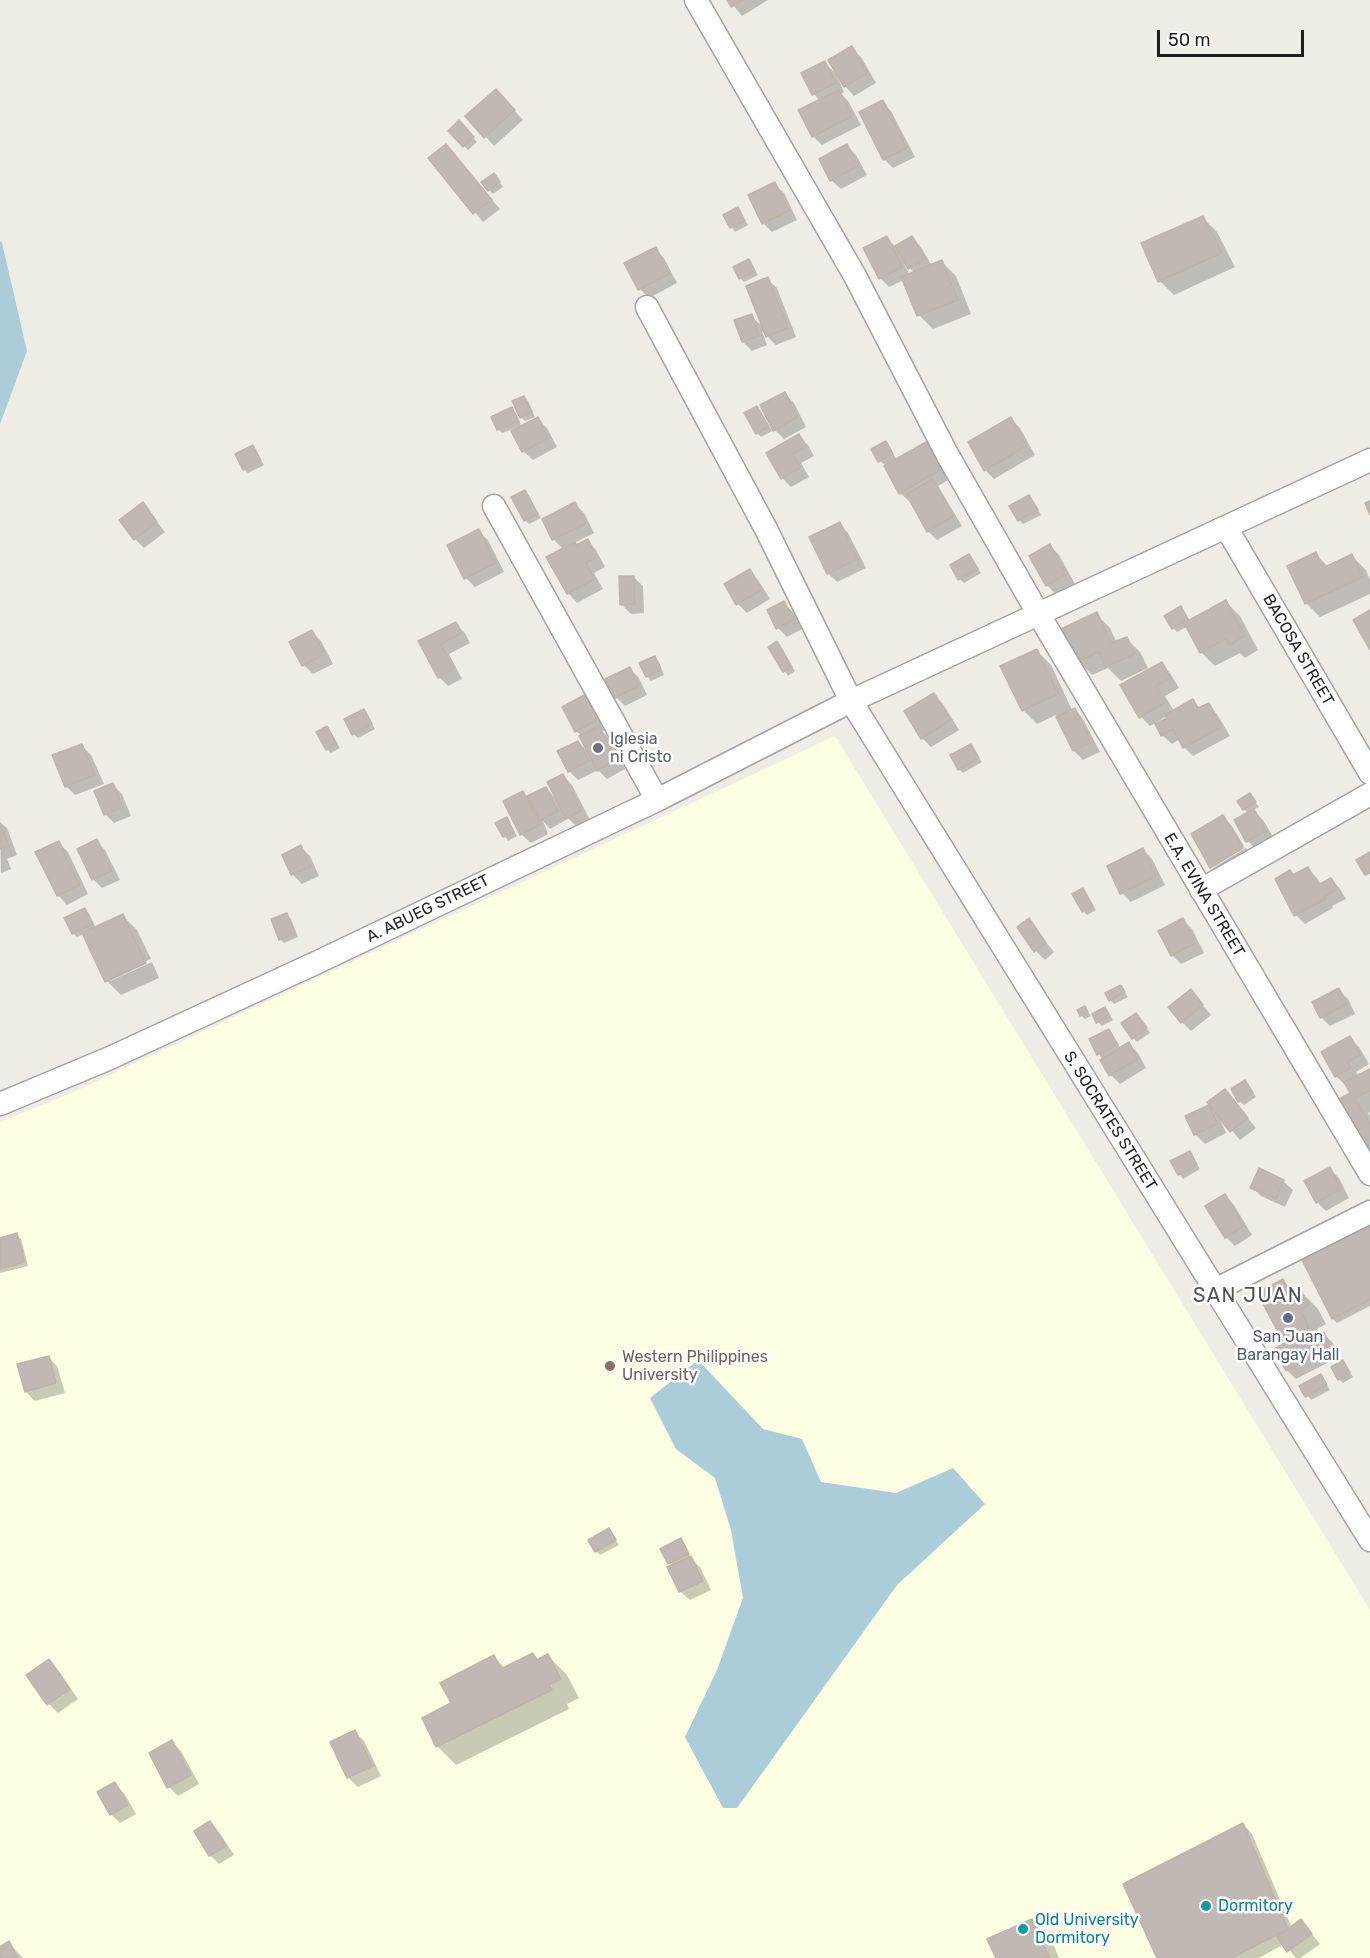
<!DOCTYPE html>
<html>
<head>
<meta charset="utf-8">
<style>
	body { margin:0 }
	#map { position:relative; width:1370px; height:1958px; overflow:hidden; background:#efece6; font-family:Rubik,sans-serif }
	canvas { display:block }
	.scale { position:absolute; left:1157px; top:30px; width:147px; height:27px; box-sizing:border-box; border:3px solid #1f1f1f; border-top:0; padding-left:8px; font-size:18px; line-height:21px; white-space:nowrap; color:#1f1f1f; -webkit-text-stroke:4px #fff; paint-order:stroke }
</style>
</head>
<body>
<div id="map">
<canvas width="1370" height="1958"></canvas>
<div class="scale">50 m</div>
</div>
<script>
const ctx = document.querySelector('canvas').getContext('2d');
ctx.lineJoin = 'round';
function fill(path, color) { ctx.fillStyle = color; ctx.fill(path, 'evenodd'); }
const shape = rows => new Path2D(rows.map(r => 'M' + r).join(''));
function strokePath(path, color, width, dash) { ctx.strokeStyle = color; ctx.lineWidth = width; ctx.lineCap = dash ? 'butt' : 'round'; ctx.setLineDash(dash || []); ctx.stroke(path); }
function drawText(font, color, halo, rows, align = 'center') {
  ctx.font = font + ' Rubik,sans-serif'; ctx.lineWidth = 5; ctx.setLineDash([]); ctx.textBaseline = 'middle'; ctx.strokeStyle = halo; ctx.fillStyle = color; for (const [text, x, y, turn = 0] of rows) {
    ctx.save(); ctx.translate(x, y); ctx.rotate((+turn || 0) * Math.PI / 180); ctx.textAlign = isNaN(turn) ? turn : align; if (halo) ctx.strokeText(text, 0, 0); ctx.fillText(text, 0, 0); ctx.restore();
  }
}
const education = shape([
	[835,736,1370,1610,1370,1958,0,1958,0,1122,69,1094]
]);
const water = shape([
	[0,241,2,243,27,351,0,424],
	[698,1360,763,1429,802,1439,821,1482,896,1493,953,1468,985,1504,897,1585,737,1808,723,1808,685,1737,717,1670,743,1598,731,1530,715,1478,676,1449,650,1398]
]);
const shadow = shape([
	[729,0,768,0,742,16],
	[851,48,861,57,876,83,854,96,845,86],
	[824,62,836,74,844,92,841,94,848,101,861,125,822,145,813,136,820,101,814,94],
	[505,100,523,120,494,146,485,136],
	[882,102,891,111,915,157,893,168,884,159],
	[459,122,477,142,468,150,450,131],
	[446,146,500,209,483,222,430,159],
	[847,146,856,155,867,175,841,189,831,180],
	[497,179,503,187,493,194,489,190],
	[774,184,784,193,797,220,772,232,763,223],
	[738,209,748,225,735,232,725,216],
	[1203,218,1217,232,1235,267,1174,295,1160,281],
	[886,238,896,247,912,238,921,247,932,266,942,262,956,276,971,314,933,329,919,315,904,280,889,287,880,278],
	[904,264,905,264,915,273,910,275],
	[655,249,664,258,677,283,649,298,640,289],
	[748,260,758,275,744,282,740,278],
	[767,279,777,288,796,337,776,345,762,331,767,345,752,351,743,342,751,316,765,329],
	[785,394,794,403,806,427,784,439,775,430],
	[524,397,528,401,535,417,525,421,521,417],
	[757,408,772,431,761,437,757,433],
	[511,409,516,413,522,427,538,419,547,428,557,447,533,460,523,451,518,427,502,433,498,429],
	[1011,419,1020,428,1035,455,994,479,985,470],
	[798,436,808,445,814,456,801,463,809,477,791,487,782,478],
	[886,443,897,460,926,444,935,453,950,479,938,486,962,526,937,540,928,531,911,501,910,502,900,493,885,465,880,461],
	[252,447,264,465,248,473,244,469],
	[525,492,529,496,541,518,529,524,525,520],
	[1029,496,1041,515,1023,524,1019,520],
	[143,504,165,532,144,548,135,539],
	[575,504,584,513,594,533,574,543,577,546,587,540,596,550,605,567,594,573,603,589,577,603,568,593,564,550,553,539,544,519],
	[839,524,848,533,866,568,837,582,828,573],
	[478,531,488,540,504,572,475,587,466,578],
	[1050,546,1059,555,1075,584,1056,595,1047,585,1031,557],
	[1316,554,1328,567,1352,556,1366,570,1370,580,1370,594,1320,617,1306,603],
	[969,556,981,573,964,583,960,579],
	[749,571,758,580,770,599,747,613,738,604,726,585],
	[633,577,643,586,644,613,631,614,622,605],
	[1226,602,1240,616,1258,650,1245,658,1240,653,1215,666,1201,652,1188,626,1177,632,1173,628,1181,608,1190,621],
	[784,603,793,612,802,629,787,637,778,628],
	[1096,614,1110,628,1117,643,1126,638,1140,652,1148,668,1121,681,1108,668,1092,675,1078,661],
	[455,624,465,633,470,643,449,654,462,679,448,686,439,677,420,642],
	[312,632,321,641,333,664,313,674,304,665,291,643],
	[777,643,795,671,788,676,770,647],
	[1037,651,1051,665,1072,710,1074,709,1083,719,1100,752,1083,760,1074,751,1056,715,1037,724,1023,710],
	[655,658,659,662,664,675,651,681,647,676],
	[1161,664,1170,673,1179,688,1165,696,1174,711,1193,701,1201,709,1208,705,1217,714,1230,736,1193,756,1184,747,1180,739,1172,744,1162,735,1169,719,1167,716,1150,726,1141,717],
	[630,669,639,678,647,695,625,706,616,697],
	[934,695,943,704,959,730,931,747,922,738],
	[586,696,607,729,602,731,608,737,625,769,607,779,598,770,578,780,569,771,578,742,589,753,582,736,576,731],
	[364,710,375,729,358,738,353,734],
	[327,728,340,748,331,753,327,749],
	[970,745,982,762,963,773,959,769],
	[82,746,91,755,104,784,75,795,66,786],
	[563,776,572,785,590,820,577,827,564,814,566,820,550,829,543,821,548,834,531,843,521,834,523,793,528,798,546,788,558,801],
	[113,785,122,794,131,816,114,823,105,814],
	[1250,795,1259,807,1253,810,1263,820,1275,840,1257,850,1248,841,1236,821,1249,814,1244,809],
	[1223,817,1232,826,1244,846,1212,865,1212,867,1193,835],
	[507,819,517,836,508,841,497,824],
	[0,822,7,828,17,855,7,859,11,869,1,873],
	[96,841,105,850,120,880,102,888,93,879],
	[59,843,68,852,88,894,67,905,58,895,37,853],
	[301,847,310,856,319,876,302,884,293,875,284,855],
	[1246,848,1251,858,1221,876,1213,868],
	[1143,850,1152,859,1165,885,1131,902,1122,893],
	[1308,869,1317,878,1321,885,1331,879,1340,889,1346,899,1332,906,1333,908,1305,924,1296,915,1294,876],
	[1083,890,1096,910,1087,915,1083,911],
	[85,910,89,914,96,928,123,916,137,930,151,959,110,978,110,981,152,962,159,978,121,995,107,981,84,934,77,937,73,933],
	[287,915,291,919,298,937,284,943,280,939],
	[1028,920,1054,952,1045,960,1036,951],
	[1183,920,1192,929,1204,953,1181,964,1172,955],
	[1121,987,1128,997,1114,1004,1110,1000],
	[1338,990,1348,999,1355,1014,1330,1026,1321,1017],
	[1191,991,1211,1015,1191,1031,1182,1022],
	[1085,1008,1091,1016,1085,1019,1081,1015],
	[1105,1008,1113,1020,1102,1026,1098,1022],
	[1140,1019,1150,1033,1137,1042,1133,1038],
	[1109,1030,1121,1049,1129,1044,1138,1053,1146,1068,1120,1084,1111,1075,1091,1040],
	[1350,1038,1359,1047,1369,1064,1356,1072,1358,1076,1370,1070,1370,1112,1368,1113,1370,1116,1370,1152,1352,1094,1347,1084,1345,1085,1336,1076],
	[1249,1086,1256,1097,1244,1105,1239,1101],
	[1225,1091,1256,1128,1240,1140,1220,1116,1219,1117,1226,1133,1205,1144,1195,1134,1187,1117,1209,1107,1214,1113],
	[1190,1153,1200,1169,1183,1179,1172,1162],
	[1330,1169,1339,1178,1349,1198,1326,1211,1317,1202],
	[1260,1170,1283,1181,1293,1190,1285,1207,1261,1196,1252,1187],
	[1225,1196,1234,1205,1252,1235,1235,1246,1226,1237],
	[1370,1227,1370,1306,1337,1323,1333,1319,1304,1261],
	[16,1235,21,1239,28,1266,0,1273,0,1239],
	[1283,1281,1295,1293,1299,1290,1318,1309,1326,1324,1317,1329,1321,1335,1323,1334,1333,1343,1338,1354,1330,1359,1331,1361,1296,1379,1287,1370,1288,1344,1284,1340],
	[48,1357,57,1366,65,1393,35,1401,26,1392],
	[1343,1362,1353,1377,1343,1383,1339,1379],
	[1321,1376,1330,1390,1311,1400,1301,1387],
	[609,1530,619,1545,600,1555,596,1551],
	[681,1540,685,1544,691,1559,700,1567,711,1590,690,1600,680,1591,673,1566,662,1549],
	[533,1655,539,1661,548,1656,567,1675,579,1698,567,1704,569,1709,456,1765,437,1746,453,1704,494,1657,505,1668],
	[49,1661,58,1670,78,1699,58,1713,49,1704,28,1675],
	[355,1732,364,1741,381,1776,358,1787,349,1778,332,1743],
	[172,1742,181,1751,199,1784,178,1796,169,1787],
	[115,1784,124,1793,136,1814,120,1823,111,1814],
	[210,1823,219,1832,234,1855,219,1864,210,1855],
	[1243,1824,1252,1834,1292,1928,1301,1921,1320,1944,1300,1958,1296,1958,1284,1944,1259,1958,1159,1958],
	[1032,1921,1051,1939,1059,1958,997,1958],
	[9,1943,23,1958,0,1958,0,1948]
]);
const building = shape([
	[727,0,744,0,731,7,727,0],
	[852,46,868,73,844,87,828,60,852,46],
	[825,61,836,83,812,95,801,73,825,61],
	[496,89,515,110,484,138,465,116,496,89],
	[839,90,853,116,812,137,798,110,839,90],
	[883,100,907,148,883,160,859,112,883,100],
	[459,120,474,137,463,147,448,131,459,120],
	[446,144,492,200,473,214,428,158,446,144],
	[847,144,859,166,830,181,819,159,847,144],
	[494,173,500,182,488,191,481,182,494,173],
	[775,182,789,211,762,224,748,195,775,182],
	[738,207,745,221,730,228,723,215,738,207],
	[1203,216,1222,253,1158,282,1141,243,1203,216],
	[887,236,903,267,879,279,863,248,887,236],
	[912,236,926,259,908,269,895,246,912,236],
	[656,247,669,274,638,290,624,263,656,247],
	[749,259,755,271,739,279,733,267,749,259],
	[942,260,958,300,917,316,901,277,942,260],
	[768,277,788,328,766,337,746,286,768,277],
	[752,314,759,336,742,342,734,320,752,314],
	[785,392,798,417,773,431,760,405,785,392],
	[524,396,532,412,520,418,512,401,524,396],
	[757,406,769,427,756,434,744,413,757,406],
	[512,407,518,421,497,430,491,417,512,407],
	[538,417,549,438,522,452,511,431,538,417],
	[1011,417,1027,446,984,471,968,442,1011,417],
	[799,434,806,446,793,454,801,467,781,479,766,453,799,434],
	[886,441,893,454,878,462,871,449,886,441],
	[926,442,942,469,899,494,884,466,926,442],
	[253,445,261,461,243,470,235,454,253,445],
	[933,479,954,516,927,532,906,494,933,479],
	[525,490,538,514,524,521,511,497,525,490],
	[1029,495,1038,510,1018,521,1009,506,1029,495],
	[1370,501,1370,515,1365,503,1370,501],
	[143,502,157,522,134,540,119,520,143,502],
	[575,502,586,524,552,540,542,519,575,502],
	[840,522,858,559,827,574,809,537,840,522],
	[479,529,496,563,464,579,447,545,479,529],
	[588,539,597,557,586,563,595,579,567,594,546,557,575,542,576,545,588,539],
	[1050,544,1067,574,1046,586,1029,556,1050,544],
	[1316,552,1323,568,1352,554,1363,577,1305,604,1287,566,1316,552],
	[969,554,978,569,958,580,950,565,969,554],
	[750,569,762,590,736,605,724,584,750,569],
	[619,576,634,576,635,604,620,605,619,576],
	[1226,600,1245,636,1230,645,1226,639,1200,653,1184,623,1226,600],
	[784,601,794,620,776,629,767,610,784,601],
	[1181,606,1188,619,1172,629,1164,616,1181,606],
	[1370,610,1370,650,1353,620,1370,610],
	[1097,612,1111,643,1127,637,1135,654,1105,667,1099,652,1077,662,1061,629,1097,612],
	[456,622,462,633,441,644,454,669,438,678,418,641,456,622],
	[312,630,325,654,302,666,289,642,312,630],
	[777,641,792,667,783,672,768,647,777,641],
	[1037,649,1058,694,1022,711,1000,666,1037,649],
	[655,656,661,670,646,677,639,663,655,656],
	[1162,662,1171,678,1157,686,1166,702,1139,718,1120,685,1162,662],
	[630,667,639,686,615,698,605,679,630,667],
	[934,693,951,720,921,739,904,711,934,693],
	[586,694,599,719,575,732,562,707,586,694],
	[1193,699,1198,708,1209,703,1222,727,1183,748,1173,729,1161,736,1155,724,1167,718,1165,715,1193,699],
	[1075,708,1092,742,1073,751,1056,717,1075,708],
	[364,709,372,724,352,735,344,719,364,709],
	[327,726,337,744,326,750,316,732,327,726],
	[599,726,617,760,597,771,579,736,599,726],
	[578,741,589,761,568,772,557,751,578,741],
	[82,744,95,775,65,787,52,755,82,744],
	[971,744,979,758,958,770,950,755,971,744],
	[563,774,582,810,566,819,547,782,563,774],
	[113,783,123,807,104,815,94,791,113,783],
	[546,787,558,811,540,821,527,796,546,787],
	[523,791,540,825,520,835,503,801,523,791],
	[1250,793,1256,802,1243,810,1237,801,1250,793],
	[1254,809,1266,831,1246,842,1234,820,1254,809],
	[1223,815,1243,848,1210,868,1191,834,1223,815],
	[507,817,514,832,503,837,495,823,507,817],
	[0,823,9,846,0,849,0,823],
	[97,839,112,871,92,880,77,849,97,839],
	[59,841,80,885,57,896,35,852,59,841],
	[301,845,311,867,291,875,282,855,301,845],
	[1143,848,1157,876,1120,894,1107,866,1143,848],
	[1370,852,1370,873,1365,875,1356,860,1370,852],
	[1308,867,1318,885,1331,878,1338,889,1324,897,1326,899,1294,916,1275,879,1290,870,1293,875,1308,867],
	[1083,888,1093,906,1082,912,1072,894,1083,888],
	[85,908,93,924,72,934,64,918,85,908],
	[287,913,295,933,279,940,271,919,287,913],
	[123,914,146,963,105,982,82,933,123,914],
	[1029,918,1046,943,1034,952,1017,927,1029,918],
	[1183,918,1196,943,1171,956,1158,931,1183,918],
	[1121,985,1125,992,1109,1001,1105,993,1121,985],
	[1339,988,1347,1004,1320,1018,1312,1002,1339,988],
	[1191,989,1203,1005,1181,1023,1168,1007,1191,989],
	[1085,1006,1088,1012,1080,1016,1077,1010,1085,1006],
	[1105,1007,1110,1016,1096,1023,1092,1014,1105,1007],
	[1136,1013,1147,1028,1132,1039,1121,1023,1136,1013],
	[1109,1029,1118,1045,1097,1055,1089,1039,1109,1029],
	[1350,1036,1361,1055,1348,1062,1351,1068,1335,1077,1321,1052,1350,1036],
	[1129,1042,1138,1059,1109,1076,1100,1060,1129,1042],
	[1370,1069,1370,1091,1355,1098,1370,1124,1370,1155,1338,1100,1350,1093,1344,1082,1370,1069],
	[1245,1080,1253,1093,1238,1102,1231,1089,1245,1080],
	[1225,1089,1248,1118,1230,1132,1207,1102,1225,1089],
	[1209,1105,1218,1124,1194,1135,1185,1116,1209,1105],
	[1190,1151,1197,1165,1178,1175,1170,1161,1190,1151],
	[1330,1167,1341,1189,1316,1203,1304,1181,1330,1167],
	[1259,1168,1284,1180,1276,1199,1250,1188,1259,1168],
	[1225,1194,1244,1226,1225,1238,1205,1206,1225,1194],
	[1370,1226,1370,1300,1332,1319,1302,1260,1370,1226],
	[17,1233,25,1262,0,1269,0,1238,17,1233],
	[1283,1279,1291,1293,1300,1289,1309,1305,1300,1309,1309,1327,1283,1341,1257,1293,1283,1279],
	[1311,1329,1315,1337,1324,1332,1330,1345,1322,1350,1323,1351,1286,1371,1274,1349,1311,1329],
	[49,1356,56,1383,25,1392,17,1364,49,1356],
	[1343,1360,1350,1373,1338,1380,1331,1367,1343,1360],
	[1321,1374,1327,1385,1305,1397,1299,1386,1321,1374],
	[609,1528,616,1540,595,1552,588,1540,609,1528],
	[681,1538,689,1554,668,1564,660,1549,681,1538],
	[691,1556,703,1581,679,1592,667,1567,691,1556],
	[533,1653,537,1660,548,1654,561,1679,549,1685,552,1690,436,1747,422,1718,451,1703,440,1683,494,1655,501,1669,533,1653],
	[49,1659,70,1689,47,1705,26,1675,49,1659],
	[355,1730,373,1766,347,1778,330,1742,355,1730],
	[172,1740,191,1775,167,1788,149,1753,172,1740],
	[115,1782,128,1805,110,1815,97,1792,115,1782],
	[210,1821,226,1846,209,1856,194,1831,210,1821],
	[1243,1823,1288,1929,1232,1958,1157,1958,1123,1884,1243,1823],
	[1032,1919,1050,1958,996,1958,987,1939,1032,1919],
	[1301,1919,1312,1934,1287,1952,1277,1937,1301,1919],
	[9,1941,18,1958,0,1958,0,1947,9,1941]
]);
const minor = shape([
	[696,0,855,276,947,454,1039,615,1370,1174],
	[647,307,766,529,851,701,1370,1540],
	[494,506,657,800],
	[1226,527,1370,773],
	[1201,890,1370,794],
	[0,1104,110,1058,320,961,657,800,851,701,1370,460],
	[1215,1290,1370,1212]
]);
const markers = [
	[598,748,6,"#6b7280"],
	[1288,1318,6,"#5c6f8a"],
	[610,1366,6,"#8d6e63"],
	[1206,1906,6,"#0f9aa8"],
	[1023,1929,6,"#0f9aa8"]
];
const streetNames = [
	["BACOSA STREET",1298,650,60],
	["E.A. EVINA STREET",1204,895,59],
	["A. ABUEG STREET",428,909,-26],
	["S. SOCRATES STREET",1110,1121,58]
];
const worshipNames = [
	["Iglesia",610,739],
	["ni Cristo",610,757]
];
const serviceNames = [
	["San Juan",1288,1337],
	["Barangay Hall",1288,1355]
];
const educationNames = [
	["Western Philippines",622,1357],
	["University",622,1375]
];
const cultureNames = [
	["Dormitory",1218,1906],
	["Old University",1035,1920],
	["Dormitory",1035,1938]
];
const quarterNames = [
	["SAN JUAN",1248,1296]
];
fill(education, '#fcfde1');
fill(water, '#aacdd9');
fill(shadow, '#0003');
fill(building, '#bfb8b3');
strokePath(building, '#c0b4a9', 1.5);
strokePath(minor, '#a3a3a3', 25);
strokePath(minor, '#fff', 22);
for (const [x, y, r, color] of markers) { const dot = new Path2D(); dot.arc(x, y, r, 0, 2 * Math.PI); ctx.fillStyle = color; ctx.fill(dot); strokePath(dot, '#fff', 2); }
drawText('16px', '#1f1f1f', '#fff', streetNames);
drawText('16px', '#5b616d', '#fff', worshipNames, 'left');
drawText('16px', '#4e5e75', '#fff', serviceNames);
drawText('16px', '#785e54', '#fff', educationNames, 'left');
drawText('16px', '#0d838f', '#fff', cultureNames, 'left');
ctx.letterSpacing = '1.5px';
drawText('20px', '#525252', '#fff', quarterNames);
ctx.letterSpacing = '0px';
</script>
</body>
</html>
